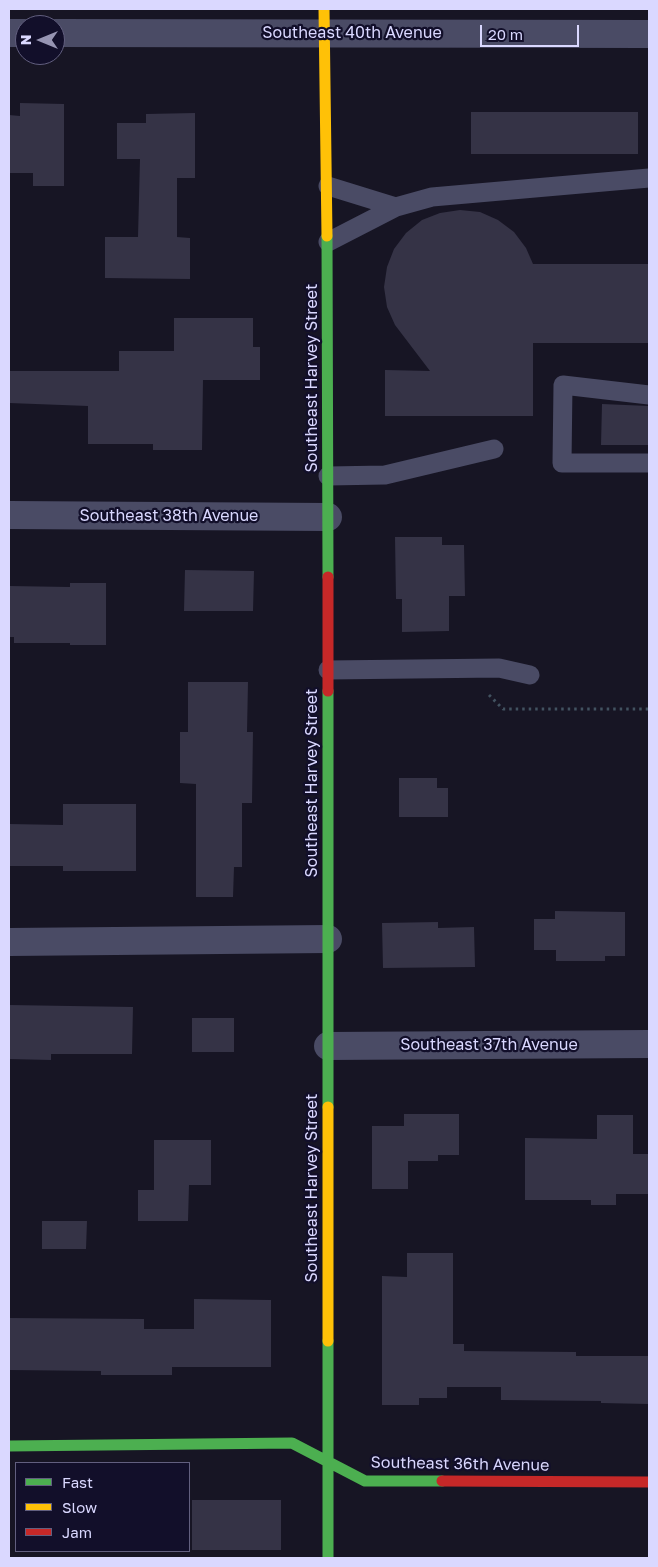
<!DOCTYPE html>
<html>
<head>
<meta charset="utf-8">
<style>
	body { margin:0 }
	#map { position:relative; width:658px; height:1567px; overflow:hidden; background:#171524; font-family:"Golos Text",sans-serif }
	canvas { display:block }
	.frame { position:absolute; inset:0; border:10px solid #dad8ff; pointer-events:none }
	.legend { position:absolute; left:15px; top:1462px; width:175px; height:90px; box-sizing:border-box; background:#120f2a; border:1px solid #625f7f; margin:0; padding:6px 9px; list-style:none; font-size:15px; color:#dad8ff }
	.legend li { display:flex; align-items:center; gap:10px; height:25px }
	.legend b { width:25px; border:1px solid #625f7f }
	.north { position:absolute; left:15px; top:15px; width:50px; height:50px; box-sizing:border-box; background:#120f2a; border:1px solid #625f7f; border-radius:50%; rotate:270deg; font-size:14px; font-weight:700; line-height:20px; text-align:center; color:#dad8ff }
	.north::after { content:''; display:block; margin:auto; width:18px; height:22px; background:#9694b2; clip-path:polygon(50% 0,100% 100%,50% 72%,0 100%) }
	.scale { position:absolute; left:480px; top:25px; width:99px; height:22px; box-sizing:border-box; border:2px solid #dad8ff; border-top:0; padding-left:6px; font-size:15px; line-height:18px; white-space:nowrap; color:#dad8ff; -webkit-text-stroke:4px #120f2a; paint-order:stroke }
</style>
</head>
<body>
<div id="map">
<canvas width="658" height="1567"></canvas>
<div class="frame"></div>
<ul class="legend">
<li><b style="height:6px;background:#4caf50"></b>Fast</li>
<li><b style="height:6px;background:#ffc107"></b>Slow</li>
<li><b style="height:6px;background:#c62828"></b>Jam</li>
</ul>
<div class="north">N</div>
<div class="scale">20 m</div>
</div>
<script>
const ctx = document.querySelector('canvas').getContext('2d');
ctx.lineJoin = 'round';
function fill(path, color) { ctx.fillStyle = color; ctx.fill(path, 'evenodd'); }
const shape = rows => new Path2D(rows.map(r => 'M' + r).join(''));
function strokePath(path, color, width, dash) { ctx.strokeStyle = color; ctx.lineWidth = width; ctx.lineCap = dash ? 'butt' : 'round'; ctx.setLineDash(dash || []); ctx.stroke(path); }
function drawText(font, color, halo, rows, align = 'center') {
  ctx.font = font + ' "Golos Text",sans-serif'; ctx.lineWidth = 4.5; ctx.setLineDash([]); ctx.textBaseline = 'middle'; ctx.strokeStyle = halo; ctx.fillStyle = color; for (const [text, x, y, turn = 0] of rows) {
    ctx.save(); ctx.translate(x, y); ctx.rotate((+turn || 0) * Math.PI / 180); ctx.textAlign = isNaN(turn) ? turn : align; if (halo) ctx.strokeText(text, 0, 0); ctx.fillText(text, 0, 0); ctx.restore();
  }
}
const building = shape([
	[20,103,64,104,64,186,33,186,33,173,9,173,9,115,20,116],
	[471,112,638,112,638,154,471,154],
	[195,113,195,178,177,178,177,237,190,238,190,279,105,278,105,237,138,237,140,159,117,159,117,123,146,123,146,114],
	[460,210,480,212,498,220,514,232,526,248,533,264,649,264,649,343,533,343,533,416,385,416,385,370,430,371,395,325,387,307,384,287,387,267,394,249,406,233,422,220,440,213],
	[174,318,253,318,253,347,260,347,260,380,203,380,202,450,153,450,153,444,88,444,88,406,9,403,9,371,119,371,119,351,174,351],
	[602,404,649,406,649,445,601,445],
	[395,537,442,537,442,545,464,545,465,596,449,596,449,631,402,632,402,599,396,599],
	[185,570,254,571,253,611,184,611],
	[70,583,106,583,106,645,70,645,70,643,14,643,14,637,9,637,9,586,70,587],
	[188,682,248,682,247,732,253,732,252,803,242,803,242,867,234,867,233,897,196,897,196,784,180,783,180,732,188,732],
	[399,778,437,778,437,788,448,788,448,817,399,817],
	[63,804,136,804,136,871,63,871,63,866,9,866,9,824,63,825],
	[555,911,625,912,625,956,605,956,605,961,556,961,556,950,534,950,534,919,555,919],
	[438,922,438,928,474,927,475,967,383,968,382,923],
	[9,1005,133,1007,132,1054,51,1054,51,1060,9,1059],
	[192,1018,234,1018,234,1052,192,1052],
	[404,1114,459,1114,459,1155,438,1155,438,1161,408,1161,408,1189,372,1189,372,1126,404,1126],
	[597,1115,633,1115,633,1154,649,1154,649,1194,616,1194,616,1205,591,1205,591,1200,525,1200,525,1138,597,1139],
	[154,1140,211,1140,211,1185,189,1185,188,1221,138,1221,138,1190,154,1190],
	[42,1221,87,1221,86,1249,42,1249],
	[407,1253,453,1253,453,1344,464,1344,464,1351,576,1352,576,1356,649,1356,649,1404,601,1403,601,1401,501,1400,501,1387,447,1387,447,1398,419,1398,419,1405,382,1405,382,1276,407,1277],
	[194,1299,271,1300,271,1367,172,1367,172,1375,101,1375,101,1371,9,1370,9,1318,144,1319,144,1329,194,1329],
	[192,1500,281,1500,281,1550,192,1550]
]);
const path = shape([
	[489,695,503,709,649,709]
]);
const lane = shape([
	[328,186,396,207,328,242],
	[396,207,432,197,649,178],
	[649,395,563,385,562,463,649,463],
	[328,476,385,475,494,449],
	[328,670,499,668,530,675]
]);
const street = shape([
	[9,33,25,33],
	[55,33,649,34],
	[9,515,328,517],
	[9,942,328,939],
	[328,1046,649,1044]
]);
const fast = shape([
	[327,236,328,577],
	[328,691,328,1107],
	[328,1341,328,1558],
	[9,1446,292,1443,365,1481,442,1481]
]);
const slow = shape([
	[324,9,327,236],
	[328,1107,328,1341]
]);
const jam = shape([
	[328,577,328,691],
	[442,1481,649,1482]
]);
const streetNames = [
	["Southeast 40th Avenue",352,33],
	["Southeast Harvey Street",312,378,-90],
	["Southeast 38th Avenue",169,516],
	["Southeast Harvey Street",312,783,-90],
	["Southeast 37th Avenue",489,1045],
	["Southeast Harvey Street",312,1188,-90],
	["Southeast 36th Avenue",460,1464,1]
];
fill(building, '#353346');
strokePath(path, '#425260', 3, [2.5, 4]);
strokePath(lane, '#4a4b65', 19);
strokePath(street, '#4a4b65', 28);
strokePath(fast, '#4caf50', 11);
strokePath(slow, '#ffc107', 11);
strokePath(jam, '#c62828', 11);
drawText('16px', '#dad8ff', '#120f2a', streetNames);
</script>
</body>
</html>
